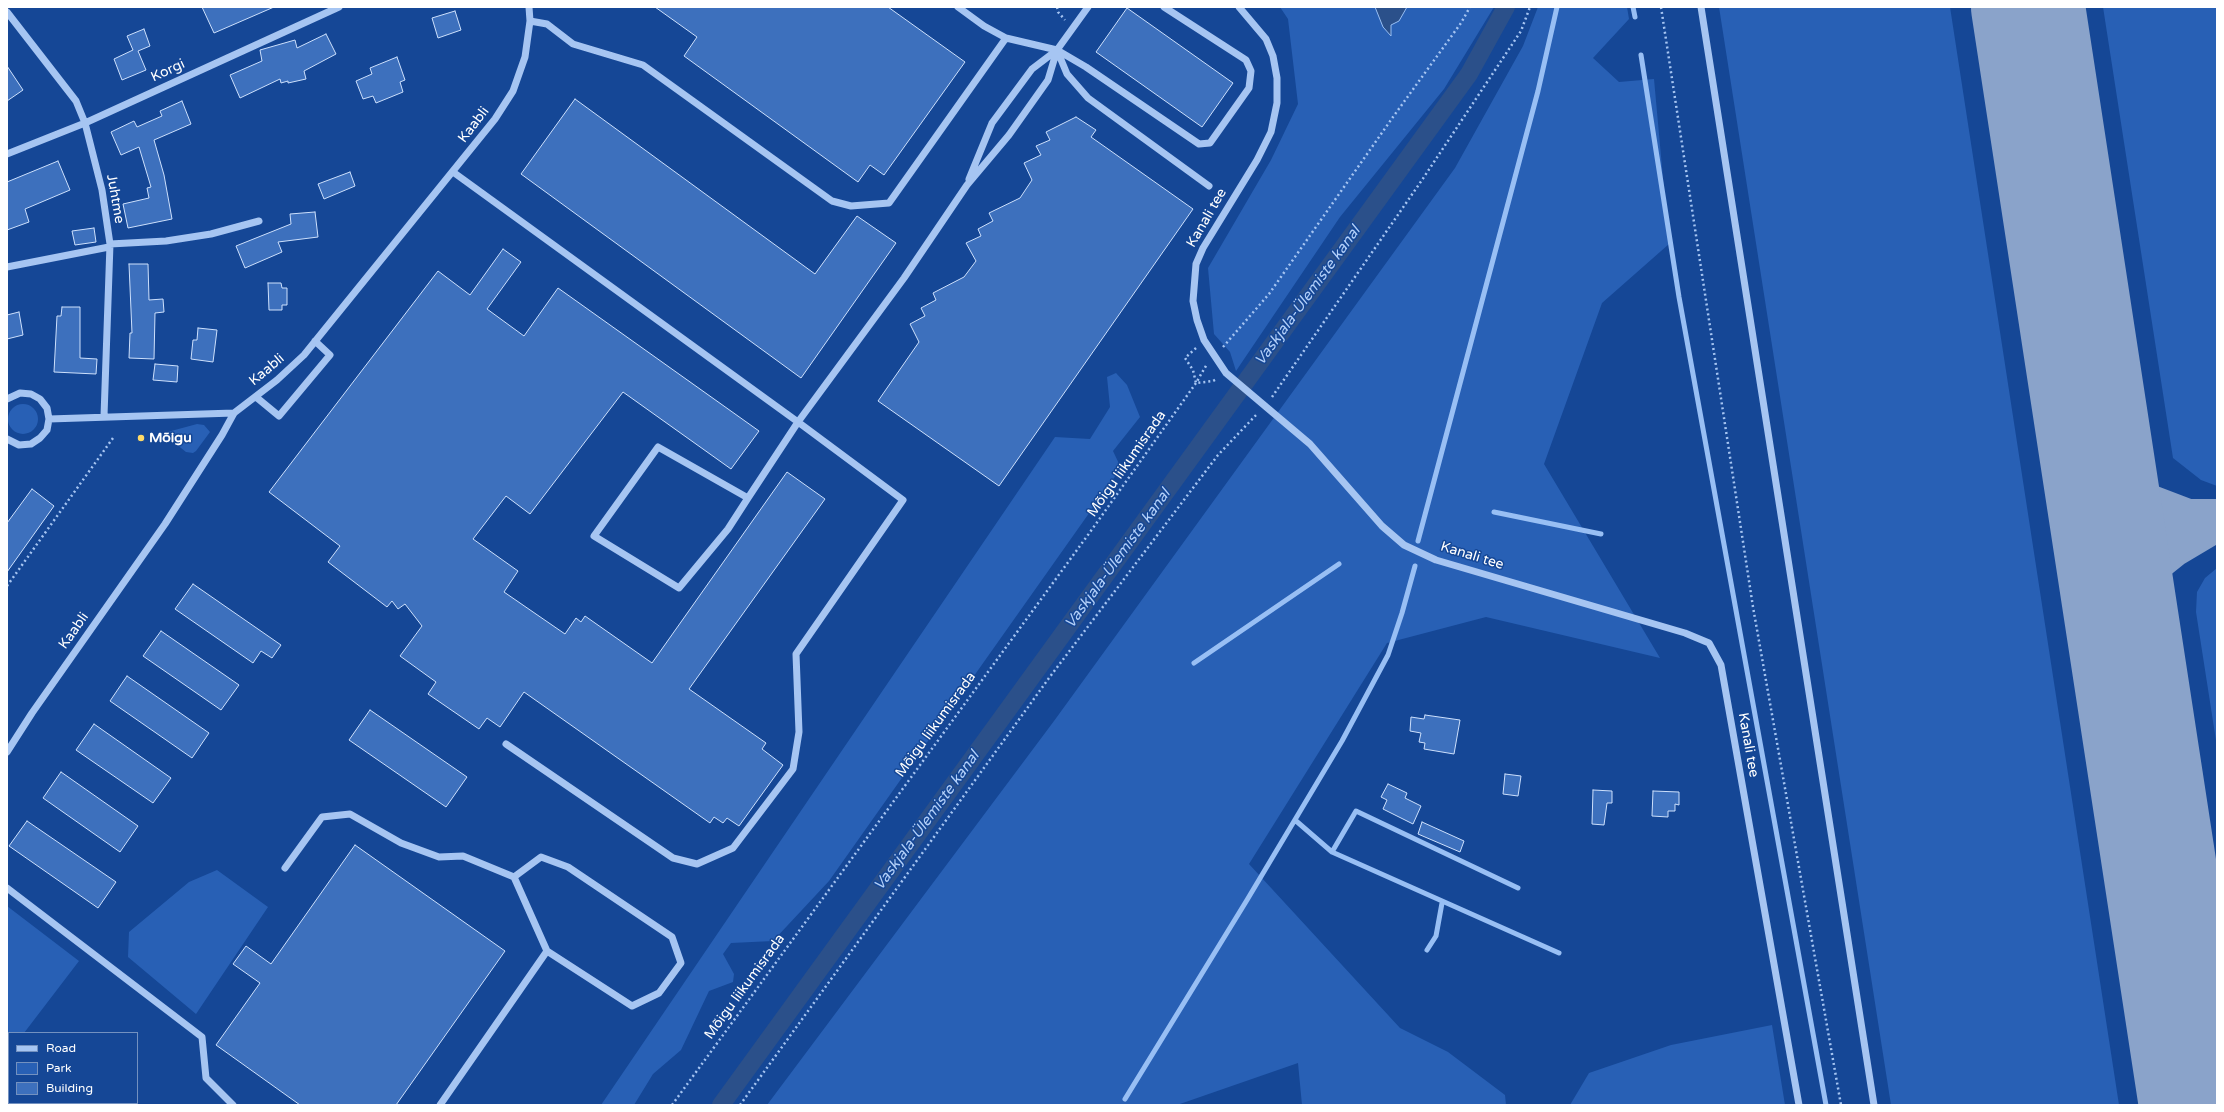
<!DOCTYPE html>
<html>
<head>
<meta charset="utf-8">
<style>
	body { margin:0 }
	#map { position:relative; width:2224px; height:1112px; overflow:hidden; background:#154796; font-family:"Varela Round",sans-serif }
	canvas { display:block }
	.frame { position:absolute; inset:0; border:8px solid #fff; pointer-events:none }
	.legend { position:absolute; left:8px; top:1032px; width:130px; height:72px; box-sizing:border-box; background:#154796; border:1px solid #7391c0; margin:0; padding:5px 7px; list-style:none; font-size:12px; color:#fff }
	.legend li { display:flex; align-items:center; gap:8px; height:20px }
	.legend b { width:20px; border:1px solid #7391c0 }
</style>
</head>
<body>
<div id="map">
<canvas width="2224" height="1112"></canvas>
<div class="frame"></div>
<ul class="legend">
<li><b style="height:5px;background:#a6c5f2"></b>Road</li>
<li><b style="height:11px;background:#2860b5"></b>Park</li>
<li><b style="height:11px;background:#3d70bd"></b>Building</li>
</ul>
</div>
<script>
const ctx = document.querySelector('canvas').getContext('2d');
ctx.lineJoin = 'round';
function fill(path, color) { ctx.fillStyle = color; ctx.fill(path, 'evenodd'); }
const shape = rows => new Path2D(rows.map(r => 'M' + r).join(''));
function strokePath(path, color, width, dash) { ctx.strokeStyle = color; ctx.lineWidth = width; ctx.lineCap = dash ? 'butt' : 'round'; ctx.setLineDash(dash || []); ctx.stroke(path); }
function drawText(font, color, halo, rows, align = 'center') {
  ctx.font = font + ' "Varela Round",sans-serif'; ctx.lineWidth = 3; ctx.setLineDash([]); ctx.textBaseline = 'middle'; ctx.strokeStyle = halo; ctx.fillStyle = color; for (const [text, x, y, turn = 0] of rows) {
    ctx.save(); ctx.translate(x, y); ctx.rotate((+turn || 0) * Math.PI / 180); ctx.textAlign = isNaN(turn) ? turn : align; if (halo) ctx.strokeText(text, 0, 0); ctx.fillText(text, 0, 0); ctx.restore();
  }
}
const green = shape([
	[1280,7,1494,7,1444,89,1340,217,1236,371,1230,352,1214,334,1208,268,1271,160,1298,104,1288,19],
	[1538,7,1627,7,1629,19,1593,58,1619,82,1654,79,1669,244,1602,303,1544,464,1660,658,1486,617,1387,643,1249,864,1400,1028,1448,1052,1505,1095,1506,1105,1302,1105,1298,1063,1177,1105,767,1105,1054,721,1455,168,1523,46],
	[1719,7,1950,7,2119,1105,1891,1105],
	[2103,7,2217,7,2217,486,2201,480,2173,458],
	[1116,373,1127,385,1140,417,1113,451,1121,468,829,881,773,941,731,943,723,954,734,974,733,982,709,991,681,1050,653,1074,634,1105,601,1105,1055,437,1090,439,1110,407,1107,377],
	'8 419a15 15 0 1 1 30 0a15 15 0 1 1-30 0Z',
	[197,424,204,425,210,432,196,451,193,453,186,452,166,436,160,434],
	[2217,568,2217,747,2196,612,2197,592,2205,578],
	[217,870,268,907,196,1014,128,957,129,932,189,882],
	[7,906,79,961,24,1033,9,1033,9,1053,7,1055],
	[1772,1025,1785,1105,1570,1105,1589,1073,1671,1045]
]);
const water = shape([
	[1375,7,1407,7,1399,21,1391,25,1391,36,1383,27,1375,7]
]);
const stream = shape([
	[1633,7,1635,17],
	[1641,55,1679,297,1826,1105],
	[1494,512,1601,534],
	[1418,541,1538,91,1557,7],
	[1194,663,1339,564],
	[1295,820,1332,852,1559,953],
	[1332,852,1356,811,1518,888],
	[1427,950,1436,936,1442,903],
	[1125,1099,1247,900,1342,741,1388,655,1402,613,1415,566]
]);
const canal = shape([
	[721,1105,1469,74,1506,7]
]);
const taxiway = shape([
	[2093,434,2113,478,2145,506,2187,522,2217,522],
	[2123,633,2128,595,2143,572,2156,557,2171,545,2208,523]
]);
const runway = shape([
	[2028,7,2196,1105]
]);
const building = shape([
	[202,7,274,7,214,33,202,7],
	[655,7,888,7,965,62,884,175,870,165,858,182,684,56,697,37,655,7],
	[1127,8,1233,83,1202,127,1096,52,1127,8],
	[455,11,461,30,438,38,432,18,455,11],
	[144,29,150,46,138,51,146,70,122,80,114,59,133,50,127,36,144,29],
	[326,34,336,54,304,71,306,79,288,83,288,81,281,83,280,79,240,98,230,75,262,61,260,50,295,40,297,48,326,34],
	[397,57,405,80,400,82,403,92,376,103,373,96,363,99,356,81,372,74,370,68,397,57],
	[7,66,23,90,7,101,7,66],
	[575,99,815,274,857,216,896,243,801,378,521,174,575,99],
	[182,101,191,124,154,140,164,175,172,219,128,228,123,204,149,198,147,188,151,187,139,147,121,155,111,132,134,121,137,127,162,116,160,111,182,101],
	[1076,117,1096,130,1091,137,1193,209,999,486,878,401,919,342,910,324,925,316,921,308,936,300,933,293,964,277,976,261,966,243,981,236,978,229,993,221,989,213,1020,198,1032,180,1024,163,1041,155,1036,146,1050,140,1046,132,1076,117],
	[58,161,70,190,25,209,29,222,7,230,7,182,58,161],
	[350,172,355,186,324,199,318,184,350,172],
	[315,212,318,237,278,242,282,252,245,268,236,246,291,224,290,214,315,212],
	[94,228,96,242,75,245,72,231,94,228],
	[503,249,521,262,487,309,524,336,558,288,759,431,731,469,623,392,530,514,506,496,473,539,518,571,504,592,565,634,576,618,581,622,585,616,652,663,787,472,825,499,689,689,766,743,762,749,783,765,739,826,727,818,723,823,714,817,710,823,524,692,500,727,487,718,479,729,428,694,436,682,400,656,422,626,405,604,398,609,392,601,387,607,328,562,340,546,269,492,438,271,470,295,503,249],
	[129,264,148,264,149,300,163,299,164,312,155,313,154,359,129,358,130,333,132,333,129,264],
	[268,283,281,283,282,288,287,288,287,305,282,305,282,310,269,310,268,283],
	[62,307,80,307,80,358,97,359,96,374,54,372,57,316,61,316,62,307],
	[19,312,23,335,7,339,7,315,19,312],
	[198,328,217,330,213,362,191,359,193,340,197,340,198,328],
	[155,364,178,366,177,382,153,380,155,364],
	[32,489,54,506,7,572,7,523,32,489],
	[193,584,281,645,272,658,261,651,253,663,175,609,193,584],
	[161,631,239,685,221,710,143,656,161,631],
	[127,676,209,733,192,758,110,701,127,676],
	[370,710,467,777,446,807,349,740,370,710],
	[1425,715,1460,720,1454,754,1424,749,1425,743,1419,742,1421,733,1410,731,1411,717,1424,719,1425,715],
	[94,724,171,778,153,803,76,750,94,724],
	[61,772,138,826,120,852,43,798,61,772],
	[1505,774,1521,776,1518,796,1503,794,1505,774],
	[1388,784,1407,793,1405,798,1421,806,1413,824,1383,809,1387,800,1381,797,1388,784],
	[1593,790,1612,791,1612,803,1607,803,1604,825,1592,824,1593,790],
	[1653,791,1679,792,1679,805,1675,804,1675,811,1668,811,1668,817,1652,816,1653,791],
	[27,821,116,882,98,908,9,846,27,821],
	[1422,822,1464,841,1460,852,1418,834,1422,822],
	[355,845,505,951,396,1105,300,1105,216,1045,260,983,233,964,246,946,271,964,355,845]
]);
const path = shape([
	[1057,7,1058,12,1065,20],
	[1661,7,1753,607,1841,1105],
	[1223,347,1269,294,1393,117,1461,23,1470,7],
	[1196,348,1185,358,1193,370,1196,383,1213,381,1217,379],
	[1272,397,1422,180,1521,31,1530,7],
	[7,586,113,438],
	[7,1077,9,1079],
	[41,1103,44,1105],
	[672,1105,1093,528,1196,383,1207,364],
	[740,1105,1049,678,1218,455,1257,414]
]);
const minor = shape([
	[958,7,984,26,1006,38,1057,50,1086,67,1199,144,1210,143,1249,88,1251,71,1246,60,1164,7],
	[1239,7,1266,39,1273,56,1277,78,1277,103,1271,132,1257,160,1203,248,1196,264,1193,301,1197,320,1204,340,1226,373,1310,444,1382,526,1404,545,1436,560,1685,633,1709,643,1721,665,1799,1105],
	[1701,7,1874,1105],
	[7,12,76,101,85,123,102,190,110,244,104,416],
	[530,21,547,24,573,44,643,65,832,201,851,206,889,203,1006,38],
	[1057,50,1067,74,1088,98,1209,186],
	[7,154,85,123,339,7],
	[453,172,798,422,748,498,728,529,679,588,594,536,658,447,748,498],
	[969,179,992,123,1032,69,1057,50,1088,7],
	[110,244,166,241,211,234,259,221],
	[7,267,109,247],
	[256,397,279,416,330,355,315,341],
	[7,399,20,393,31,394,40,399,47,408,49,419,47,430,40,438,31,444,19,445,7,439],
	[49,419,234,413],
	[506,744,673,858,697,864,733,848,793,769,799,732,796,654,903,500,798,422,904,278,967,185,1009,135,1048,80,1057,50],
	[7,752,32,713,165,524,222,435,234,413,277,380,304,355,495,119,513,91,525,57,530,21,529,7],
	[285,868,322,817,350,814,401,843,439,857,463,856,514,877,547,951],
	[7,888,202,1037,206,1078,233,1105],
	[440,1105,547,951,632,1006,659,993,681,963,672,937,568,867,541,857,514,877]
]);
const markers = [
	[141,438,4,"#ffda67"]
];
const streetNames = [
	["Korgi",168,71,-25],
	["Kaabli",474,125,-53],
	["Juhtme",115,199,80],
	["Kanali tee",1207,218,-60],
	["Kaabli",267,370,-40],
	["Mõigu liikumisrada",1127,464,-55],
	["Kanali tee",1472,556,17],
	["Kaabli",74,631,-55],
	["Mõigu liikumisrada",936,725,-54],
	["Kanali tee",1748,745,80],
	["Mõigu liikumisrada",745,987,-54]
];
const poiNames = [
	["Mõigu",149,438]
];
const waterNames = [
	["Vaskjala-Ülemiste kanal",1308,296,-54],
	["Vaskjala-Ülemiste kanal",1118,559,-54],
	["Vaskjala-Ülemiste kanal",927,821,-54]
];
fill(green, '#2860b5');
fill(water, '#2b508a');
strokePath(water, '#98bff4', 1);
strokePath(stream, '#98bff4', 5);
strokePath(canal, '#2b508a', 18);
strokePath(taxiway, '#8aa3ca', 46);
strokePath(runway, '#8aa3ca', 114);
fill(building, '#3d70bd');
strokePath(building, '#cde0fc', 1);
strokePath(path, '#a6c5f2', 2.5, [2, 3]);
strokePath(minor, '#a6c5f2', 7);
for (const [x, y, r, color] of markers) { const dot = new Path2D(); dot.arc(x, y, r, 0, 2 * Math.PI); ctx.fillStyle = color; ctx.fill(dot); strokePath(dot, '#154796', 1.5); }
drawText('14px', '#fff', '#154796', streetNames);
drawText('bold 14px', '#fff', '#154796', poiNames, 'left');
drawText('italic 15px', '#b2cff8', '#154796', waterNames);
</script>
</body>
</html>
